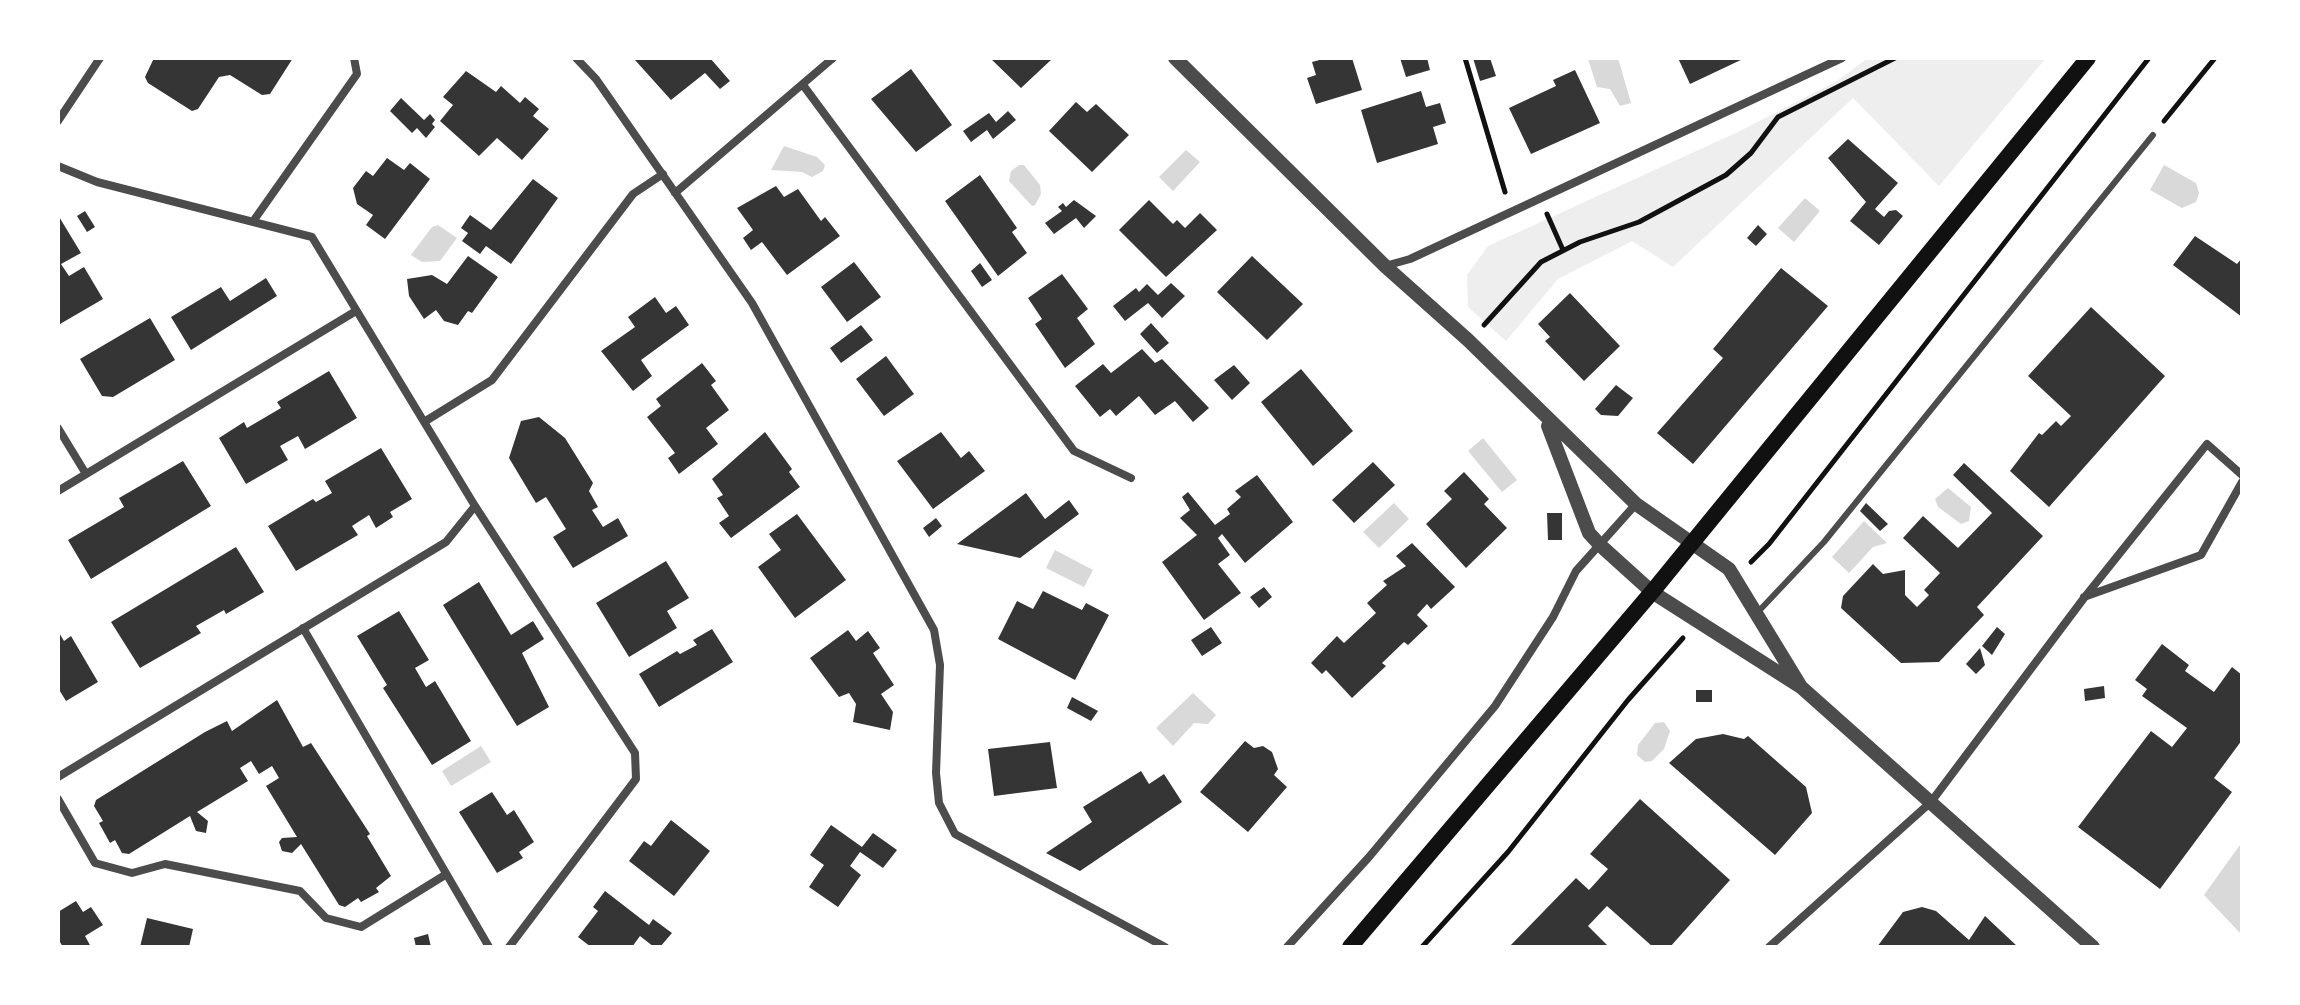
<!DOCTYPE html>
<html>
<head>
<meta charset="utf-8">
<style>
	body { margin:0 }
	#map { position:relative; width:2300px; height:1005px; overflow:hidden; background:#fff; font-family:"Crimson Pro",serif }
	canvas { display:block }
	.frame { position:absolute; inset:0; border:60px solid #fff; pointer-events:none }
</style>
</head>
<body>
<div id="map">
<canvas width="2300" height="1005"></canvas>
<div class="frame"></div>
</div>
<script>
const ctx = document.querySelector('canvas').getContext('2d');
ctx.lineJoin = 'round';
function fill(path, color) { ctx.fillStyle = color; ctx.fill(path, 'evenodd'); }
const shape = rows => new Path2D(rows.map(r => 'M' + r).join(''));
function strokePath(path, color, width, dash) { ctx.strokeStyle = color; ctx.lineWidth = width; ctx.lineCap = dash ? 'butt' : 'round'; ctx.setLineDash(dash || []); ctx.stroke(path); }
const green = shape([
	[1868,58,2046,58,1939,186,1853,98,1673,267,1632,241,1558,279,1506,341,1468,307,1467,275,1488,246,1738,132,1837,81]
]);
const water = shape([
	[1618,58,1631,103,1620,106,1610,89,1597,87,1588,59],
	[784,146,817,157,825,165,823,171,812,177,802,172,771,170],
	[1186,150,1200,162,1173,191,1159,177],
	[1019,165,1024,165,1040,185,1041,194,1035,205,1032,206,1009,181,1011,171],
	[2164,165,2196,183,2199,193,2196,202,2182,208,2150,190],
	[1805,198,1820,211,1794,242,1778,228],
	[438,225,457,238,440,261,422,262,411,255,432,227],
	[1483,438,1517,480,1502,492,1468,451],
	[1948,488,1971,507,1969,521,1961,524,1938,507,1935,499],
	[1394,503,1409,519,1379,548,1363,532],
	[1864,521,1887,543,1873,547,1849,573,1832,557],
	[1055,550,1093,570,1084,587,1046,568],
	[1193,693,1216,715,1208,724,1194,723,1173,746,1156,728],
	[1664,722,1670,731,1664,749,1652,761,1645,762,1637,755,1638,745,1655,723],
	[481,746,491,762,451,786,442,771],
	[2242,842,2242,935,2204,895]
]);
const building = shape([
	[154,58,293,58,270,94,262,95,230,75,219,77,198,109,192,111,148,83,145,77],
	[638,58,710,58,730,81,720,89,705,73,671,100,635,60],
	[990,58,1050,58,1052,59,1021,88],
	[1327,58,1352,58,1362,90,1316,104,1307,78,1316,75,1312,62],
	[1400,58,1427,58,1430,70,1406,77],
	[1473,58,1490,58,1496,76,1480,81],
	[1678,58,1745,58,1690,84],
	[911,69,952,125,916,152,871,99],
	[1575,70,1600,123,1531,154,1509,108,1556,86,1553,80],
	[466,71,496,92,501,86,520,103,525,97,539,109,533,116,549,129,522,160,497,138,479,156,440,121,453,105,443,97],
	[1421,91,1426,107,1440,103,1446,123,1433,127,1438,144,1377,163,1361,110],
	[401,98,424,120,430,114,435,120,432,124,435,127,426,138,417,128,412,133,390,111],
	[1076,102,1087,112,1096,104,1129,135,1092,172,1049,131],
	[1008,111,1016,120,993,139,987,130,971,142,963,131,989,113,996,122],
	[1848,139,1898,183,1875,209,1884,217,1889,211,1896,210,1903,216,1879,245,1850,221,1866,202,1828,158],
	[387,158,404,170,410,163,430,179,385,239,366,225,373,215,357,204,353,188,366,171,373,176],
	[980,175,1017,228,1012,232,1027,253,998,276,945,201],
	[533,179,558,198,511,264,486,246,480,254,462,241,468,233,461,228,470,215,491,230],
	[776,186,784,197,798,189,821,221,825,217,840,236,787,275,762,242,751,250,743,238,753,230,737,208],
	[1074,200,1096,216,1084,228,1076,218,1054,234,1045,223,1062,211,1058,207,1063,203,1066,207],
	[1149,200,1173,224,1177,220,1185,228,1200,213,1217,230,1166,277,1119,230],
	[85,211,95,227,87,232,77,216],
	[58,215,81,253,61,264,69,276,84,267,103,299,60,324],
	[1758,225,1767,234,1756,246,1747,238],
	[2195,236,2237,264,2242,258,2242,317,2173,265],
	[468,256,498,277,472,313,468,311,458,325,444,321,436,310,424,319,409,296,407,279,432,275,447,284],
	[1252,256,1303,304,1267,340,1217,292],
	[854,262,881,297,847,322,821,287],
	[980,263,992,280,982,287,971,271],
	[1781,268,1828,306,1693,464,1657,433,1723,358,1713,349],
	[1062,274,1088,309,1077,318,1095,344,1065,368,1035,324,1042,319,1028,298],
	[266,278,277,296,191,350,171,317,221,287,230,301],
	[1171,283,1185,296,1162,318,1148,303,1125,321,1113,306,1136,288,1139,292,1147,284,1158,295],
	[1570,293,1620,346,1584,381,1545,341,1550,337,1538,324],
	[655,297,666,313,676,306,689,325,641,360,652,376,633,391,601,351,635,327,628,317],
	[2091,307,2165,376,2049,507,2010,471,2039,433,2042,435,2056,421,2061,426,2071,416,2028,376],
	[150,318,175,360,113,397,102,396,80,359],
	[1151,323,1169,343,1157,353,1140,334],
	[861,325,873,340,841,363,830,348],
	[1142,349,1155,363,1162,359,1209,408,1193,422,1175,401,1155,415,1139,396,1116,416,1110,409,1100,417,1075,386,1103,364,1111,373],
	[886,356,914,394,884,416,856,379],
	[702,363,716,381,711,385,729,410,706,428,718,444,679,474,668,458,675,453,647,417,661,406,656,399],
	[1234,365,1250,383,1232,400,1214,380],
	[1301,369,1353,431,1313,466,1261,402],
	[329,371,357,418,305,449,298,436,280,446,288,460,246,484,219,438,244,422,247,428,281,408,277,402],
	[1616,385,1633,398,1618,416,1601,415,1595,409],
	[539,417,565,438,593,483,589,491,598,507,592,510,603,527,618,518,628,536,573,568,553,537,566,529,546,497,536,503,509,458,521,421],
	[765,432,792,469,789,472,800,487,731,538,719,523,729,516,717,498,723,495,712,479],
	[941,432,961,458,969,451,985,471,933,509,897,461],
	[381,448,412,499,390,512,393,517,376,528,369,515,352,526,358,535,296,571,268,526,313,499,316,502,332,493,325,481],
	[183,461,211,506,91,579,68,540,124,507,119,498],
	[1373,462,1395,485,1354,523,1332,500],
	[1964,463,2043,536,1977,607,1984,615,1939,662,1901,663,1841,608,1843,596,1873,564,1883,574,1905,570,1905,595,1917,607,1929,595,1924,590,1940,573,1903,538,1923,516,1958,548,1992,513,1953,475],
	[1464,472,1489,499,1484,504,1507,528,1466,568,1426,524,1452,499,1444,491],
	[1257,475,1293,522,1245,563,1222,534,1218,538,1230,555,1218,564,1241,593,1204,620,1162,562,1197,535,1180,518,1190,510,1182,497,1188,492,1215,525,1230,514,1227,509,1241,497,1235,491],
	[1026,493,1045,519,1069,500,1079,514,1020,558,957,544],
	[1866,503,1888,524,1880,531,1860,511],
	[1547,513,1562,513,1562,540,1548,540],
	[797,514,846,580,795,618,758,567,781,550,769,534],
	[936,518,942,526,929,537,923,528],
	[1412,543,1455,587,1431,609,1427,604,1417,615,1428,626,1408,645,1404,642,1382,663,1386,666,1352,698,1326,670,1322,674,1311,663,1337,636,1344,643,1376,613,1367,603,1387,585,1383,581,1406,566,1396,556],
	[236,547,264,592,226,614,224,610,196,626,201,633,140,668,111,622],
	[666,561,689,598,667,611,677,628,629,657,596,603],
	[479,582,511,635,533,621,544,639,522,653,549,707,517,726,443,605],
	[1264,587,1272,597,1259,608,1250,597],
	[1043,591,1082,610,1086,603,1109,615,1075,680,998,639,1017,601,1033,609],
	[399,611,429,660,415,668,426,687,435,681,471,741,432,765,383,688,387,685,357,636],
	[1211,627,1222,643,1202,656,1191,640],
	[1997,627,2005,634,1992,655,1982,646],
	[712,629,733,662,659,707,639,674,677,651,680,654,697,645,693,640],
	[848,630,856,641,868,631,880,648,873,653,894,685,881,694,893,712,890,730,853,722,856,704,849,693,839,697,810,658],
	[58,631,64,641,71,636,98,682,66,701,58,688],
	[2162,644,2189,665,2185,671,2214,692,2232,667,2242,675,2242,740,2214,778,2232,792,2160,889,2078,827,2151,731,2172,747,2187,728,2142,696,2147,689,2135,680],
	[1980,648,1985,665,1976,674,1966,664],
	[2104,686,2105,698,2085,701,2084,689],
	[1696,690,1712,690,1712,702,1696,702],
	[1072,697,1098,711,1091,721,1067,708],
	[277,700,303,747,311,743,370,834,367,836,391,876,376,888,379,892,361,902,358,898,345,907,339,905,301,844,292,853,282,851,279,842,282,838,297,837,266,786,279,778,272,766,259,774,251,761,240,768,248,781,197,812,208,821,206,833,196,831,190,816,129,854,122,853,115,840,110,843,99,823,103,821,94,806,96,800,205,732,227,721,232,731],
	[1723,734,1744,739,1748,736,1806,787,1812,813,1775,855,1669,763,1696,739],
	[1245,741,1254,748,1263,746,1272,752,1278,769,1274,775,1287,787,1248,832,1200,792],
	[1050,742,1057,788,994,796,988,749],
	[1141,771,1149,784,1164,774,1182,802,1080,871,1046,853,1092,822,1083,807],
	[492,792,507,815,514,810,534,842,519,852,523,858,497,873,459,812],
	[1640,799,1730,880,1670,947,1653,947,1607,906,1588,926,1609,947,1509,947,1576,878,1589,890,1608,869,1590,854],
	[671,820,710,851,674,896,629,861,644,841,651,846],
	[831,825,862,847,873,833,897,850,883,868,860,852,850,866,861,875,838,907,809,887,824,865,810,855],
	[605,891,649,925,653,919,672,933,660,947,654,947,640,936,632,947,591,947,578,937,598,911,593,907],
	[76,901,83,912,91,907,103,925,85,936,91,947,63,947,58,939,58,912],
	[1922,907,1936,911,1969,940,1985,916,2018,947,1877,947,1903,912],
	[147,918,193,929,189,947,140,947],
	[428,934,431,947,416,947,414,938]
]);
const path = shape([
	[1465,58,1505,192],
	[2164,121,2215,58],
	[1547,214,1563,250],
	[1484,325,1541,262,1580,242,1639,222,1726,175,1751,153,1778,117,1895,58],
	[1751,562,1769,544,2149,58],
	[1422,947,1508,852,1628,700,1683,638]
]);
const service = shape([
	[1757,613,1824,542,2153,135]
]);
const minor = shape([
	[576,58,596,79,752,303,934,630,940,665,936,773,939,803,955,834,1165,947],
	[803,85,1074,451,1131,478],
	[58,121,100,58],
	[58,166,97,182,312,237,475,506,635,753,636,779,509,947],
	[675,193,833,58],
	[254,220,357,74,354,58],
	[1385,266,1410,259,1842,58],
	[424,422,492,380,633,194,663,174],
	[58,428,86,474],
	[58,491,356,311],
	[2084,597,2201,555,2242,482],
	[303,628,489,947],
	[58,777,446,542,475,506],
	[58,799,95,863,132,873,165,864,300,891,326,918,361,927,445,875],
	[1287,947,1369,857,1495,706,1553,617,1576,571,1636,504],
	[1769,947,1931,802,2084,598,2207,444,2242,475]
]);
const tertiary = shape([
	[1175,58,1385,266,1468,340,1636,504,1729,569,1801,687],
	[1548,426,1589,533,1600,545,1652,592,1801,687,2093,947]
]);
const secondary = shape([
	[1350,947,1652,592,2088,58]
]);
fill(green, '#eee');
fill(water, '#d9d9d9');
fill(building, '#353535');
strokePath(path, '#111', 5);
strokePath(service, '#4c4c4c', 6);
strokePath(minor, '#4c4c4c', 8);
strokePath(tertiary, '#4c4c4c', 14);
strokePath(secondary, '#111', 16);
</script>
</body>
</html>
